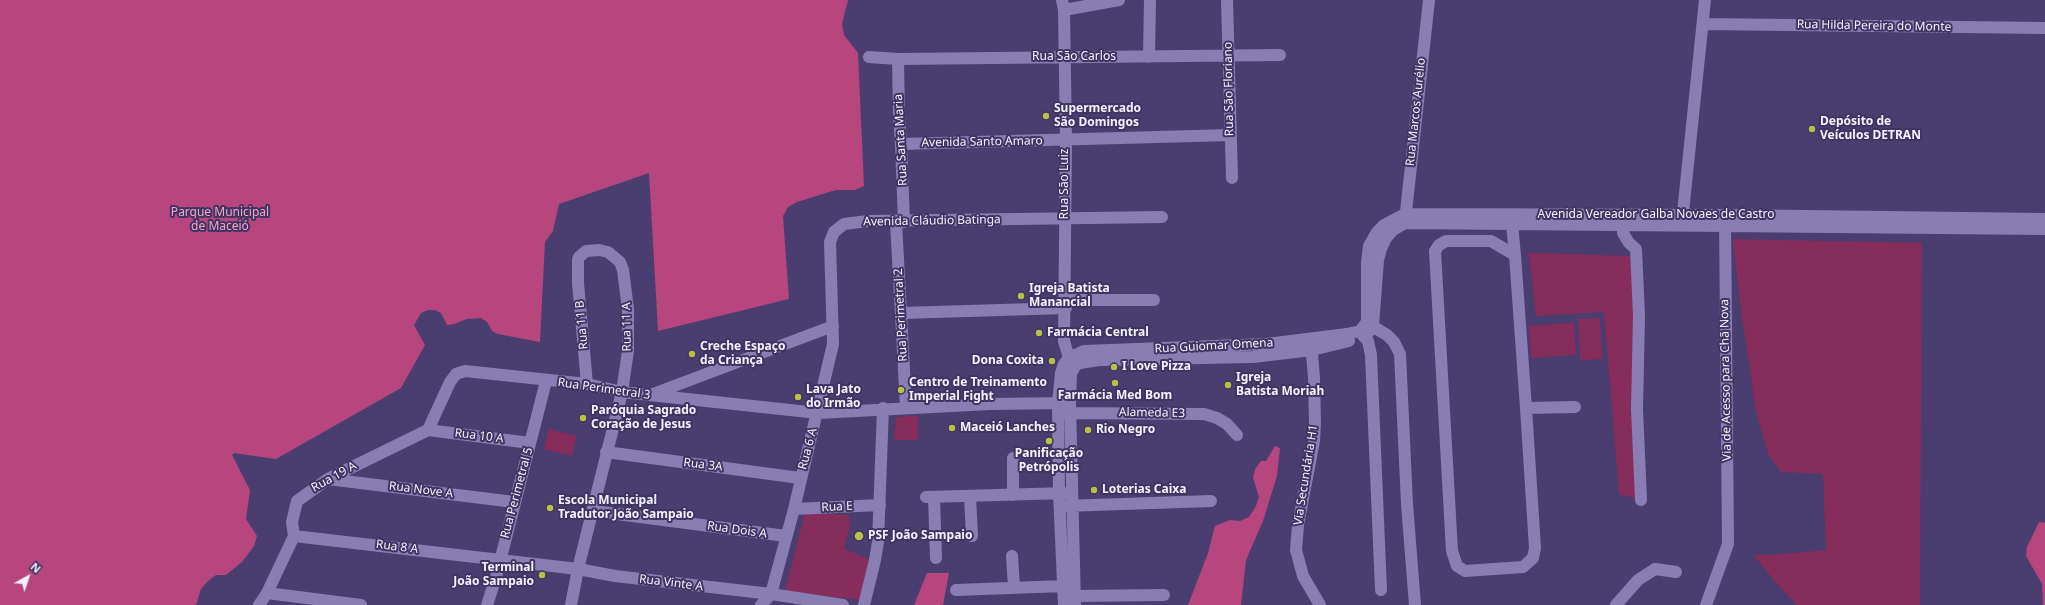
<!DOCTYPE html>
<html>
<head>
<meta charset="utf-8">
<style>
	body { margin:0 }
	#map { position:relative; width:2045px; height:605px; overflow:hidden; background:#493e6f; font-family:"Noto Sans",sans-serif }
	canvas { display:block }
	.north { position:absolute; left:8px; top:557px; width:40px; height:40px; -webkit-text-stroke:3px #3f3463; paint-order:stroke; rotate:40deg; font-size:11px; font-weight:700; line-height:16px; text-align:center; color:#f4f2fe }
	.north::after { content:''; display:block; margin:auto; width:14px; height:18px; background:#f4f2fe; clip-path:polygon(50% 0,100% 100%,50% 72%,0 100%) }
</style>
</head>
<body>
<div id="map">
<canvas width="2045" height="605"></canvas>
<div class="north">N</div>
</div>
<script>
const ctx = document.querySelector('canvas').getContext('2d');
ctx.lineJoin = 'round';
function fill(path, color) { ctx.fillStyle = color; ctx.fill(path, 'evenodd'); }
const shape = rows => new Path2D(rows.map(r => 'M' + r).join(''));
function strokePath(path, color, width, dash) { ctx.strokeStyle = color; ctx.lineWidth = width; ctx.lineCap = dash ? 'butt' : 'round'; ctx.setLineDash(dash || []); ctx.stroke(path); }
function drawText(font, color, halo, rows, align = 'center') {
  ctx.font = font + ' "Noto Sans",sans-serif'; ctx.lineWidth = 4; ctx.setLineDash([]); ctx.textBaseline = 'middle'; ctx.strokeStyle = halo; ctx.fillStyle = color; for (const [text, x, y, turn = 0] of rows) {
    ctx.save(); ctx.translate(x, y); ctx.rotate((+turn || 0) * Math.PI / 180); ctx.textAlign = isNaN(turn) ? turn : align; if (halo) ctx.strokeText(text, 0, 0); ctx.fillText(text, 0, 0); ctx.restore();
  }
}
const green = shape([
	[1733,239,1922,243,1920,605,1797,605,1775,582,1754,555,1772,555,1826,550,1823,474,1781,472,1768,454,1756,411,1742,317],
	[1529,253,1632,256,1637,499,1619,494,1604,312,1536,316],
	[1600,318,1602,359,1580,360,1578,319],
	[1574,323,1576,355,1531,358,1529,326],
	[918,416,918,440,894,440,896,417],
	[549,429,577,436,572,456,544,449],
	[805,513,849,515,850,526,844,549,869,559,860,600,785,591]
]);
const forest = shape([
	[0,0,848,0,842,24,844,35,858,53,864,186,855,190,836,190,826,193,797,202,788,207,783,216,789,299,658,331,649,173,559,204,553,231,545,242,540,342,498,334,492,331,487,322,481,318,467,319,454,324,447,325,441,313,435,310,428,310,421,313,414,325,425,345,401,388,276,459,234,453,232,455,250,490,246,519,257,536,254,546,242,562,226,575,216,575,208,581,201,589,196,605,0,605],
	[1275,446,1280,448,1277,476,1263,521,1246,560,1241,605,1188,605,1208,553,1215,526,1230,520,1240,521,1249,517,1256,506,1259,497,1253,478,1255,469,1261,461,1266,461],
	[2039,522,2045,523,2045,605,2043,605,2042,584,2026,556,2027,547],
	[927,573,949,573,943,605,914,605]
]);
const minor = shape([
	[1062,0,1064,10,1066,140,1064,341,1069,358,1075,364],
	[1227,0,1232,178],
	[1064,10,1119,0],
	[1703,24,2045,28],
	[869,57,898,59,1280,55],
	[1149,57,1150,0],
	[898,59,899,116,901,144,904,222],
	[901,144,1230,135],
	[1405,221,1429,0],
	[896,222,906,407],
	[1682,222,1705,0],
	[1512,224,1515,255,1526,408,1535,548,1533,558,1523,567,1465,571,1457,566,1452,551,1435,251,1439,245,1446,241,1491,241,1515,255],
	[1623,224,1623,233,1629,243,1636,249,1639,316,1637,409,1641,500],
	[1066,300,1154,300],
	[902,313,1066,308],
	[1367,323,1387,335,1394,342,1400,354,1407,504,1415,605],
	[1360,331,1367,322,1367,262,1369,246,1377,232,1384,225,1405,214,1726,215,2045,219],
	[1360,332,1368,341,1371,355,1381,590],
	[1365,337,1373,326,1378,260,1381,249,1386,238,1393,230,1405,223,2045,229],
	[1311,342,1314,378,1315,423,1314,441,1298,525,1296,550,1303,576,1320,605],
	[653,394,833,326],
	[1526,408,1575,407],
	[1064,413,1204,414,1217,418,1227,424,1237,435],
	[428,430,530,443],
	[606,452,800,478],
	[1013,458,1013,495],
	[328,479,514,502],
	[970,496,972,536],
	[926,497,1067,493],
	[934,497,936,558],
	[1064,506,1211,501],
	[794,509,880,505],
	[594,511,786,536],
	[294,536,578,569,615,576,771,594,843,605],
	[1012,556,1014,587],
	[956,590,1064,586],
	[267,593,361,605],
	[1075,596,1164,595],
	[259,605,267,593,294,536,292,522,297,501,328,479,428,430,450,382,456,374,465,371,587,384,622,392,818,413,990,404,1070,403],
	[487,605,496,577,546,381],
	[571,605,578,569,622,392,628,351,628,309,623,270,620,262,608,252,599,250,586,251,579,257,578,260,578,283,587,384],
	[761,605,771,594,794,509,833,344,830,242,834,232,844,224,868,221,1162,217],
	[864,605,875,560,878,542,883,408],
	[1064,605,1059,493,1058,403,1061,373,1064,364,1069,358,1084,351,1267,344,1347,334,1360,331],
	[1075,605,1070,403,1071,373,1076,365,1080,363,1099,360,1253,357,1312,350,1349,341],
	[1616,605,1638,580,1655,569,1676,572],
	[1706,605,1728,544,1725,218]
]);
const markers = [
	[1046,116,4,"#b9c046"],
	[1812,129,4,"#b9c046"],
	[1021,296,4,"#b9c046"],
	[1039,333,4,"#b9c046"],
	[692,354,4,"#b9c046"],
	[1052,361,4,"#b9c046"],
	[1114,367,4,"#b9c046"],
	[1115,383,4,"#b9c046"],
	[1228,385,4,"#b9c046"],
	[901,390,4,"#b9c046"],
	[798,397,4,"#b9c046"],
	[583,418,4,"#b9c046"],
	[952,428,4,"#b9c046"],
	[1088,430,4,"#b9c046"],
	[1049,441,4,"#b9c046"],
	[1094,490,4,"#b9c046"],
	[550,508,4,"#b9c046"],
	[859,536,5,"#b9c046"],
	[542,575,4,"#b9c046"]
];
const streetNames = [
	["Rua Hilda Pereira do Monte",1874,26,1],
	["Rua São Carlos",1074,57],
	["Rua São Floriano",1229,89,-91],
	["Rua Marcos Aurélio",1416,112,-84],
	["Rua Santa Maria",901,140,-93],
	["Avenida Santo Amaro",982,142,-1],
	["Rua São Luiz",1065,184,-90],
	["Avenida Vereador Galba Novaes de Castro",1656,215],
	["Avenida Cláudio Batinga",932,221,-1],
	["Rua Perimetral 2",901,315,-93],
	["Rua 11 B",582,325,-95],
	["Rua 11 A",627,327,-91],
	["Rua Guiomar Omena",1214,346,-3],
	["Via de Acesso para Chã Nova",1726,380,-91],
	["Rua Perimetral 3",604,389,8],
	["Alameda E3",1152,413,1],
	["Rua 10 A",479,436,7],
	["Rua 6 A",808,449,-75],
	["Rua 3A",703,465,7],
	["Via Secundária H1",1306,475,-81],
	["Rua 19 A",334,477,-29],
	["Rua Nove A",421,490,7],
	["Rua Perimetral 5",517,493,-75],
	["Rua E",837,507,-3],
	["Rua Dois A",737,530,8],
	["Rua 8 A",397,547,7],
	["Rua Vinte A",671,583,7]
];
const poiNames = [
	["Supermercado",1054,109],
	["São Domingos",1054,123],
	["Depósito de",1820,122],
	["Veículos DETRAN",1820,136],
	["Igreja Batista",1029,289],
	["Manancial",1029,303],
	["Farmácia Central",1047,333],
	["Creche Espaço",700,347],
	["da Criança",700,361],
	["Dona Coxita",1044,361,"right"],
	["I Love Pizza",1122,367],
	["Igreja",1236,378],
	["Batista Moriah",1236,392],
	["Centro de Treinamento",909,383],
	["Imperial Fight",909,397],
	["Lava Jato",806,390],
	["do Irmão",806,404],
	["Farmácia Med Bom",1115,396,"center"],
	["Paróquia Sagrado",591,411],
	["Coração de Jesus",591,425],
	["Maceió Lanches",960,428],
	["Rio Negro",1096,430],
	["Panificação",1049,454,"center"],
	["Petrópolis",1049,468,"center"],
	["Loterias Caixa",1102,490],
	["Escola Municipal",558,501],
	["Tradutor João Sampaio",558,515],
	["PSF João Sampaio",868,536],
	["Terminal",534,568,"right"],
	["João Sampaio",534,582,"right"]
];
const parkNames = [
	["Parque Municipal",220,213],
	["de Maceió",220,227]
];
fill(green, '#872d5b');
fill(forest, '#b6467d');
strokePath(minor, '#887eb3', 12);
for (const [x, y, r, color] of markers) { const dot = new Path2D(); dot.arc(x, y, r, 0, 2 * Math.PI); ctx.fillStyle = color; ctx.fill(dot); strokePath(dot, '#3f3463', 1.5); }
drawText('12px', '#f4f2fe', '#3f3463', streetNames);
drawText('bold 12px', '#f4f2fe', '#3f3463', poiNames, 'left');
drawText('12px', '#f9a3c8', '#3f3463', parkNames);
</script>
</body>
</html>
